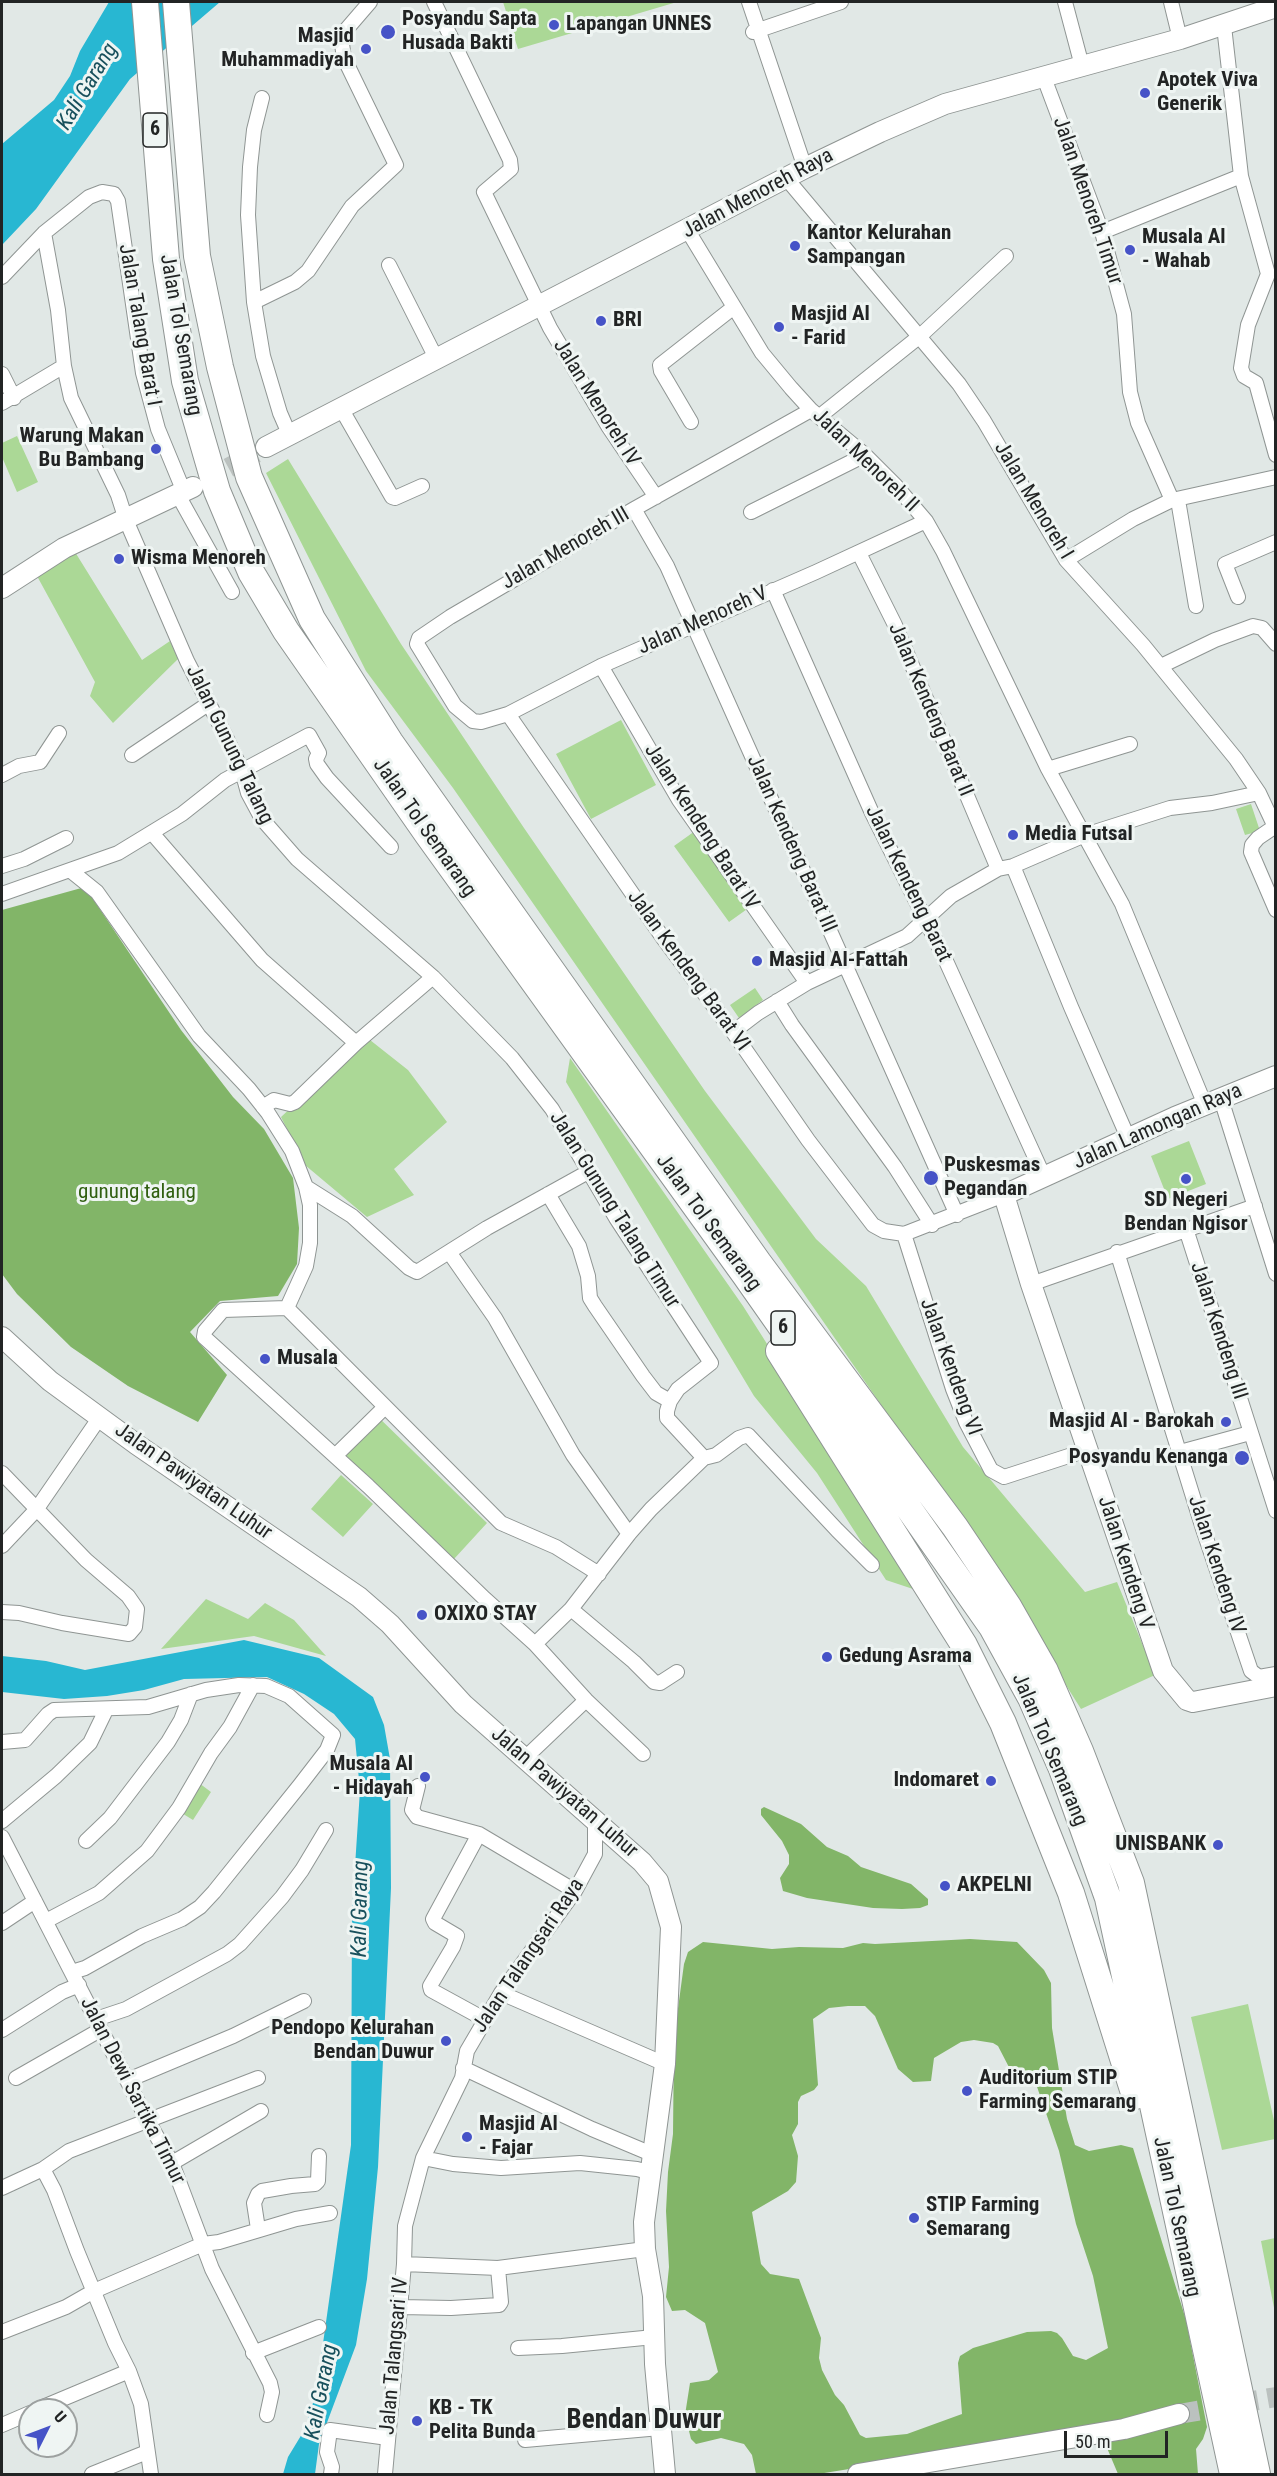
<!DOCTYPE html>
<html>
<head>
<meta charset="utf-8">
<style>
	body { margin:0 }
	#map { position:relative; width:1277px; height:2476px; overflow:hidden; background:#e1e8e6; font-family:"Roboto Condensed",sans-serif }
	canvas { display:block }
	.frame { position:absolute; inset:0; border:3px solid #222424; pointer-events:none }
	.north { position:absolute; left:18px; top:2398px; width:60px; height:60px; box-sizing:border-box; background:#eff5f3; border:2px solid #9da1a0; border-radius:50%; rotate:48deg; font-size:16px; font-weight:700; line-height:24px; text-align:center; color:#222424 }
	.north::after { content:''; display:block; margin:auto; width:21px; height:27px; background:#4653c7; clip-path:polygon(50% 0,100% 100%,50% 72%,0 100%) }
	.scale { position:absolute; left:1064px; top:2431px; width:104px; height:27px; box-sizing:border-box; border:3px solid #222424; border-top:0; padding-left:8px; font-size:18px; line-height:21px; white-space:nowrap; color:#222424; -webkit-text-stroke:4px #eff5f3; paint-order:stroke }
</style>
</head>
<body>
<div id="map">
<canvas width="1277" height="2476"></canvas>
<div class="frame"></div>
<div class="north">U</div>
<div class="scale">50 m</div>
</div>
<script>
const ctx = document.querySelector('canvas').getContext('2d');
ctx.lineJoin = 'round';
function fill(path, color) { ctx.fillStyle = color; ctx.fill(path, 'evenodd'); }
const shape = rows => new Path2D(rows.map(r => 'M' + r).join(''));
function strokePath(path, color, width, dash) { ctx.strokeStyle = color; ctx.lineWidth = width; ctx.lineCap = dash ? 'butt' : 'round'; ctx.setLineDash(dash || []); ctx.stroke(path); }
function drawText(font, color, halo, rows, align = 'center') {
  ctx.font = font + ' "Roboto Condensed",sans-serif'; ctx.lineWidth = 6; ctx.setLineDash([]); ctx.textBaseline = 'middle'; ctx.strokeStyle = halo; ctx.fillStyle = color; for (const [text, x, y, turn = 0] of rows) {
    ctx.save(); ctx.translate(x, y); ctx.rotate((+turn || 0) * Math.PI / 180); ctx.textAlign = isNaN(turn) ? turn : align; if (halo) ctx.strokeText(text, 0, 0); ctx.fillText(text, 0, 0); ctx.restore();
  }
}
const green = shape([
	[503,2,677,2,518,49],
	[17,436,38,482,17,492,2,457,2,443],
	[288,459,401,644,524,828,705,1091,816,1239,866,1286,963,1447,1085,1592,1117,1582,1155,1675,1081,1709,970,1533,453,788,366,671,266,473],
	[75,552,142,660,170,641,178,659,113,723,90,696,95,682,37,576],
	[621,720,656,785,591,819,556,754],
	[1251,804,1260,831,1245,835,1236,809],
	[695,831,750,907,729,922,674,846],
	[755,988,763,1000,739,1018,730,1005],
	[365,1039,370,1040,408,1070,447,1122,394,1169,414,1195,367,1217,305,1165,281,1117],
	[570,1058,743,1306,925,1593,886,1580,817,1473,754,1396,566,1082],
	[1189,1141,1206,1184,1168,1199,1151,1156],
	[372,1411,487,1523,454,1559,336,1446],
	[341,1475,373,1504,343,1537,311,1509],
	[206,1599,248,1619,265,1603,294,1620,326,1656,254,1636,161,1649],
	[199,1783,211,1792,193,1820,180,1812],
	[1248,2004,1275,2125,1275,2139,1222,2150,1191,2017],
	[1275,2238,1276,2238,1275,2313,1261,2241]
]);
const forest = shape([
	[85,887,181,1030,233,1097,264,1129,293,1178,299,1228,297,1264,278,1296,220,1301,190,1332,227,1375,198,1422,128,1386,71,1347,17,1294,2,1274,2,910],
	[764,1807,801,1824,827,1847,848,1856,861,1867,911,1884,928,1899,928,1905,920,1908,902,1909,873,1908,807,1898,783,1891,780,1878,789,1864,789,1855,782,1841,761,1815,761,1809],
	[970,1939,1017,1942,1044,1970,1051,1983,1052,2028,1067,2119,1075,2145,1089,2151,1121,2145,1133,2148,1186,2320,1207,2427,1203,2439,1196,2449,1198,2474,1118,2474,1099,2429,818,2474,756,2474,752,2455,744,2444,721,2438,696,2444,691,2439,685,2415,690,2383,709,2380,718,2372,705,2323,685,2310,672,2311,666,2297,669,2267,666,2211,668,2172,673,2134,674,2038,684,1964,688,1952,703,1942,772,1949,799,1947,843,1948,863,1943,875,1944],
	[848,2006,865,2006,875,2016,898,2069,913,2082,931,2081,934,2058,961,2042,974,2040,993,2043,998,2046,1012,2073,1034,2078,1059,2151,1076,2224,1093,2276,1108,2348,1086,2360,1073,2356,1062,2338,1057,2333,1051,2331,1027,2332,973,2348,960,2356,958,2363,962,2414,907,2434,866,2438,860,2435,844,2405,835,2395,822,2370,819,2358,821,2338,799,2279,770,2274,761,2264,752,2212,788,2191,796,2182,798,2156,792,2135,798,2124,798,2102,801,2096,814,2090,818,2085,813,2019,829,2008]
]);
const water = shape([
	[109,2,220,2,130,79,36,209,2,245,2,144,54,100,70,76,80,51],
	[244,1640,319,1658,373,1697,384,1725,390,1759,391,1888,378,2167,367,2279,356,2345,319,2444,315,2474,283,2474,288,2457,305,2429,316,2393,351,2145,352,1912,360,1790,355,1739,334,1714,304,1694,267,1677,184,1679,144,1690,107,1696,64,1699,2,1692,2,1656,46,1661,85,1670]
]);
const secondaryTunnel = shape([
	[202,482,256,453],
	[1179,2414,1276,2397]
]);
const street = shape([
	[434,2,510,160,511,169,484,192,550,328,608,426,656,497],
	[749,2,805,168],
	[1065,2,1082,66],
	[1171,2,1180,39],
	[1224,26,1241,176,1268,274],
	[753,32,841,2],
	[1043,75,1102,232,1124,314,1130,392,1138,423,1172,500],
	[262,98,254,130,250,167,248,215,254,302,263,356,280,413,290,436],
	[786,178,959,384,984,421,1066,560,1143,645,1236,759,1259,793,1276,829],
	[688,231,762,353,791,388,811,410,865,455,896,486,926,521,943,551,1048,769,1122,904,1205,1105],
	[1102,232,1241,176],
	[44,233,58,310,64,366,71,398,118,495,126,520,187,661,225,735,242,771,248,793,262,819,297,859,433,977,512,1058,552,1109,616,1218,711,1363,678,1389,670,1401,667,1411,667,1418,704,1458,651,1509,629,1534,571,1609,535,1644],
	[389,265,437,360],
	[1268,274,1248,325,1241,368,1244,376,1256,383,1276,455],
	[2,277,44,233,89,197,102,192,114,194,118,201,143,373,158,429,184,492],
	[254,302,295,282,308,271,352,206,396,165,344,58,342,44,345,31,370,2],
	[2,374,14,398],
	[2,403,64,366],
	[342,410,392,497,395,498,422,486],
	[811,410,634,509,450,617,419,638,417,644,455,706,473,721,481,722,508,714,601,666,816,572,926,521],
	[820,416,920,336,1006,256],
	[691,422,661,371,660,365,734,307],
	[178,495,232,592],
	[1178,500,1196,606],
	[634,509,667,566,957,1215],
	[751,512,865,455],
	[859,553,895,625,998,869],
	[1066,560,1133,519,1172,500,1276,477],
	[773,590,872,813,946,961,1044,1177],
	[1238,597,1225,564,1276,542],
	[601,666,679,800,807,983],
	[1161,666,1215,640,1253,626,1262,628,1276,644],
	[508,714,663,938,733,1032,808,1140,873,1225,884,1231,904,1234,1004,1195],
	[132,755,208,704],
	[1048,769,1130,744],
	[2,775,19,766,40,762,59,733],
	[1274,827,1258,838,1252,845,1251,852,1276,910],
	[152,833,262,960,356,1043],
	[2,866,24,859,66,838],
	[1013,866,1071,1007,1129,1140],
	[71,871,97,892,199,1036,249,1089,268,1113,292,1151,306,1187,310,1205,310,1243,306,1266,287,1308,223,1310,205,1331,204,1337,368,1486,485,1599,535,1644,586,1700,643,1754],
	[2,894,118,853,182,814,225,780,309,735,319,753,316,759,317,764,327,778,391,847],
	[777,1001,792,1025,895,1167,932,1225],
	[733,1032,758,1013,807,983,907,936,951,896,998,869,1013,866,1085,835,1170,808,1212,803,1259,793],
	[1221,1099,1276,1274],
	[263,1107,274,1100,290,1104,295,1102,356,1043,433,977],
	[306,1187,352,1216,409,1268,417,1272,487,1228,588,1172],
	[548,1194,579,1246,588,1276,590,1298,595,1306,643,1376,656,1393,670,1401],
	[1186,1229,1276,1511],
	[904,1234,953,1389,966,1422,991,1470,1004,1477,1087,1450],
	[449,1252,495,1318,573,1455,629,1534],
	[1117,1252,1203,1529,1251,1671,1259,1677,1276,1674],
	[1031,1284,1255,1206],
	[287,1308,501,1523,556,1547,599,1574],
	[1180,1452,1250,1433],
	[335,1456,385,1407],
	[704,1458,716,1455,739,1438,748,1435,837,1530,872,1565],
	[2,1473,86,1560,128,1596,137,1609,135,1627,129,1634,62,1623,19,1613,2,1612],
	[2,1546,36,1510,100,1417],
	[571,1609,634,1662,654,1682,660,1683,677,1672],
	[2,1742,25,1740,48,1714,54,1710,148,1707,206,1690,239,1685,266,1686,289,1696,333,1735,327,1750,300,1785,214,1892,200,1907,182,1919,142,1936,85,1968,72,1972],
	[524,1759,586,1700],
	[418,1786,412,1810,417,1817,479,1834,575,1891],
	[2,1821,56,1776,90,1743,106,1710],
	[479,1834,433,1919,435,1923,457,1936,453,1947,430,1986,431,1990,484,2019],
	[2,1837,148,2121,172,2163,212,2269,270,2383,272,2392,267,2415],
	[86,1841,110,1818,168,1742,181,1720,191,1694],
	[46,1921,99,1893,147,1851,179,1808,211,1753,230,1727,253,1685],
	[2,1923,35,1901],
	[501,1993,665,2064],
	[96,2019,126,2009,227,1954,240,1944,282,1897,302,1870,326,1830],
	[2,2030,62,1992,79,1985],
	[463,2068,592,2129,654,2155],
	[16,2078,100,2030],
	[128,2080,233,2036,304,2001],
	[423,2158,453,2164,501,2168,580,2163,637,2169,652,2173],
	[172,2163,261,2111],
	[43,2169,54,2190,77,2251,115,2343,129,2371,141,2404,151,2474],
	[2,2188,43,2169,69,2151,258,2078],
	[258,2229,254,2203,258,2194,262,2191,291,2186,315,2184,318,2181,319,2156],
	[404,2264,405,2226,423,2158,462,2078,467,2051,501,1993,575,1891,595,1854,595,1820],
	[401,2307,451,2308,499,2305,501,2302,498,2268],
	[2,2332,66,2307,94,2291,203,2244,219,2242,296,2219,330,2213],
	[518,2348,562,2346,654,2337],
	[253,2353,319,2327],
	[36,2410,129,2371],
	[2,2425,30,2413],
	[525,2440,660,2428],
	[92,2474,147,2452],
	[331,2474,332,2467,327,2452,330,2430,388,2438],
	[385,2474,404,2264,498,2268,645,2249]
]);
const secondary = shape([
	[266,447,805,168,880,132,945,104,1180,39,1276,7],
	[2,588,64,548,193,487],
	[1276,1076,1175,1117,1004,1195,1031,1284,1163,1671,1187,1700,1193,1702,1276,1686],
	[2,1337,50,1381,136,1444,359,1597,390,1624,463,1704,642,1862,658,1881,671,1927,665,2064,644,2222,645,2249,653,2296,655,2364,665,2474],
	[858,2474,1124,2429,1179,2414]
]);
const highway = shape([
	[145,2,166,259,185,381,217,491,251,572,286,631,428,835,745,1275,992,1627,1031,1698,1062,1769,1108,1898,1233,2474],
	[176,2,197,256,220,367,249,477,312,619,390,742,758,1262,955,1527,1008,1606,1045,1671,1080,1751,1131,1883,1257,2474],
	[779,1351,964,1645,1003,1723,1071,1893,1135,2096]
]);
const markers = [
	[554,25,6,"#4653c7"],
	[388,32,8,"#4653c7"],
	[366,49,6,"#4653c7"],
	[1145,93,6,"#4653c7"],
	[795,246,6,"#4653c7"],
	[1130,250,6,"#4653c7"],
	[601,321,6,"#4653c7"],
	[779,327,6,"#4653c7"],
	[156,449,6,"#4653c7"],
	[119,559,6,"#4653c7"],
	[1013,835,6,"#4653c7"],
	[757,961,6,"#4653c7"],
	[931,1178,8,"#4653c7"],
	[1186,1179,6,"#4653c7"],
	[265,1359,6,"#4653c7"],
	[1226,1422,6,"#4653c7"],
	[1242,1458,8,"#4653c7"],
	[422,1615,6,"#4653c7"],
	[827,1657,6,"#4653c7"],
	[425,1777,6,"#4653c7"],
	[991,1781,6,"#4653c7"],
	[1218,1845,6,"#4653c7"],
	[945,1886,6,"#4653c7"],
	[446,2041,6,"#4653c7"],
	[967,2091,6,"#4653c7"],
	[467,2137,6,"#4653c7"],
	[914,2218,6,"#4653c7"],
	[417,2421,6,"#4653c7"]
];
const shields = [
	[155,130,24],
	[783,1328,24]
];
const shieldNames = [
	["6",155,130],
	["6",783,1328]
];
const poiNames = [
	["Posyandu Sapta",402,20],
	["Husada Bakti",402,44],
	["Lapangan UNNES",566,25],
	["Masjid",354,37,"right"],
	["Muhammadiyah",354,61,"right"],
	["Apotek Viva",1157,81],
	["Generik",1157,105],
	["Kantor Kelurahan",807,234],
	["Sampangan",807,258],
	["Musala Al",1142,238],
	["- Wahab",1142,262],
	["Masjid Al",791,315],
	["- Farid",791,339],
	["BRI",613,321],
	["Warung Makan",144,437,"right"],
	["Bu Bambang",144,461,"right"],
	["Wisma Menoreh",131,559],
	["Media Futsal",1025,835],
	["Masjid Al-Fattah",769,961],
	["Puskesmas",944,1166],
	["Pegandan",944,1190],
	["SD Negeri",1186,1201,"center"],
	["Bendan Ngisor",1186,1225,"center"],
	["Musala",277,1359],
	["Masjid Al - Barokah",1214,1422,"right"],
	["Posyandu Kenanga",1228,1458,"right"],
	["OXIXO STAY",434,1615],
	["Gedung Asrama",839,1657],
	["Musala Al",413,1765,"right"],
	["- Hidayah",413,1789,"right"],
	["Indomaret",979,1781,"right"],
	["UNISBANK",1206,1845,"right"],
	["AKPELNI",957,1886],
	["Pendopo Kelurahan",434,2029,"right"],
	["Bendan Duwur",434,2053,"right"],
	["Auditorium STIP",979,2079],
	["Farming Semarang",979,2103],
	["Masjid Al",479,2125],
	["- Fajar",479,2149],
	["STIP Farming",926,2206],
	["Semarang",926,2230],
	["KB - TK",429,2409],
	["Pelita Bunda",429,2433]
];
const streetNames = [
	["Jalan Menoreh Raya",758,194,-28],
	["Jalan Menoreh Timur",1087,201,71],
	["Jalan Talang Barat I",139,325,80],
	["Jalan Tol Semarang",180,335,80],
	["Jalan Menoreh IV",596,403,58],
	["Jalan Menoreh II",865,461,44],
	["Jalan Menoreh I",1033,501,59],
	["Jalan Menoreh III",566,549,-30],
	["Jalan Menoreh V",703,621,-24],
	["Jalan Kendeng Barat II",930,710,67],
	["Jalan Gunung Talang",229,745,64],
	["Jalan Kendeng Barat IV",701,827,57],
	["Jalan Tol Semarang",424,828,55],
	["Jalan Kendeng Barat III",791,844,66],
	["Jalan Kendeng Barat",908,884,64],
	["Jalan Kendeng Barat VI",688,971,54],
	["Jalan Lamongan Raya",1158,1127,-24],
	["Jalan Gunung Talang Timur",614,1210,58],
	["Jalan Tol Semarang",708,1223,54],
	["Jalan Kendeng III",1218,1331,72],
	["Jalan Kendeng VI",950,1367,70],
	["Jalan Pawiyatan Luhur",193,1482,35],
	["Jalan Kendeng V",1125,1563,72],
	["Jalan Kendeng IV",1216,1565,72],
	["Jalan Tol Semarang",1049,1750,67],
	["Jalan Pawiyatan Luhur",564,1793,41],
	["Jalan Talangsari Raya",529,1956,-56],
	["Jalan Dewi Sartika Timur",132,2091,63],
	["Jalan Tol Semarang",1176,2217,78],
	["Jalan Talangsari IV",395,2356,-85]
];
const parkNames = [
	["gunung talang",137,1193]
];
const waterNames = [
	["Kali Garang",88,87,-59],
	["Kali Garang",361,1909,-89],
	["Kali Garang",322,2392,-79]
];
const districtNames = [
	["Bendan Duwur",644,2421]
];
fill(green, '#abd896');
fill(forest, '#82b568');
fill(water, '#28b7d2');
strokePath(secondaryTunnel, '#bbc1bf', 20, [20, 10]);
strokePath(street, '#8f9593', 16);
strokePath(secondary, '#8f9593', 22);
strokePath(highway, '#8f9593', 28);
strokePath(street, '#fff', 14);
strokePath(secondary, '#fff', 20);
strokePath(highway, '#fff', 26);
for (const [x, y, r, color] of markers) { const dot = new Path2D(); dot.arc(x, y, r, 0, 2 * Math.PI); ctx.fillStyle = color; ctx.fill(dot); strokePath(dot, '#eff5f3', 2); }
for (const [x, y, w] of shields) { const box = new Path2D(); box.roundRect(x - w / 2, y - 17, w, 34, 4.5); ctx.fillStyle = '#eff5f3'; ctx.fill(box); strokePath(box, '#222424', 1.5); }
drawText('bold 20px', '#222424', null, shieldNames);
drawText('bold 21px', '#222424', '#eff5f3', poiNames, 'left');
drawText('21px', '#222424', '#eff5f3', streetNames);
drawText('21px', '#316011', '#eff5f3', parkNames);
drawText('italic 22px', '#18505c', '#eff5f3', waterNames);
drawText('bold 27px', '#222424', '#eff5f3', districtNames);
</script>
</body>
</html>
